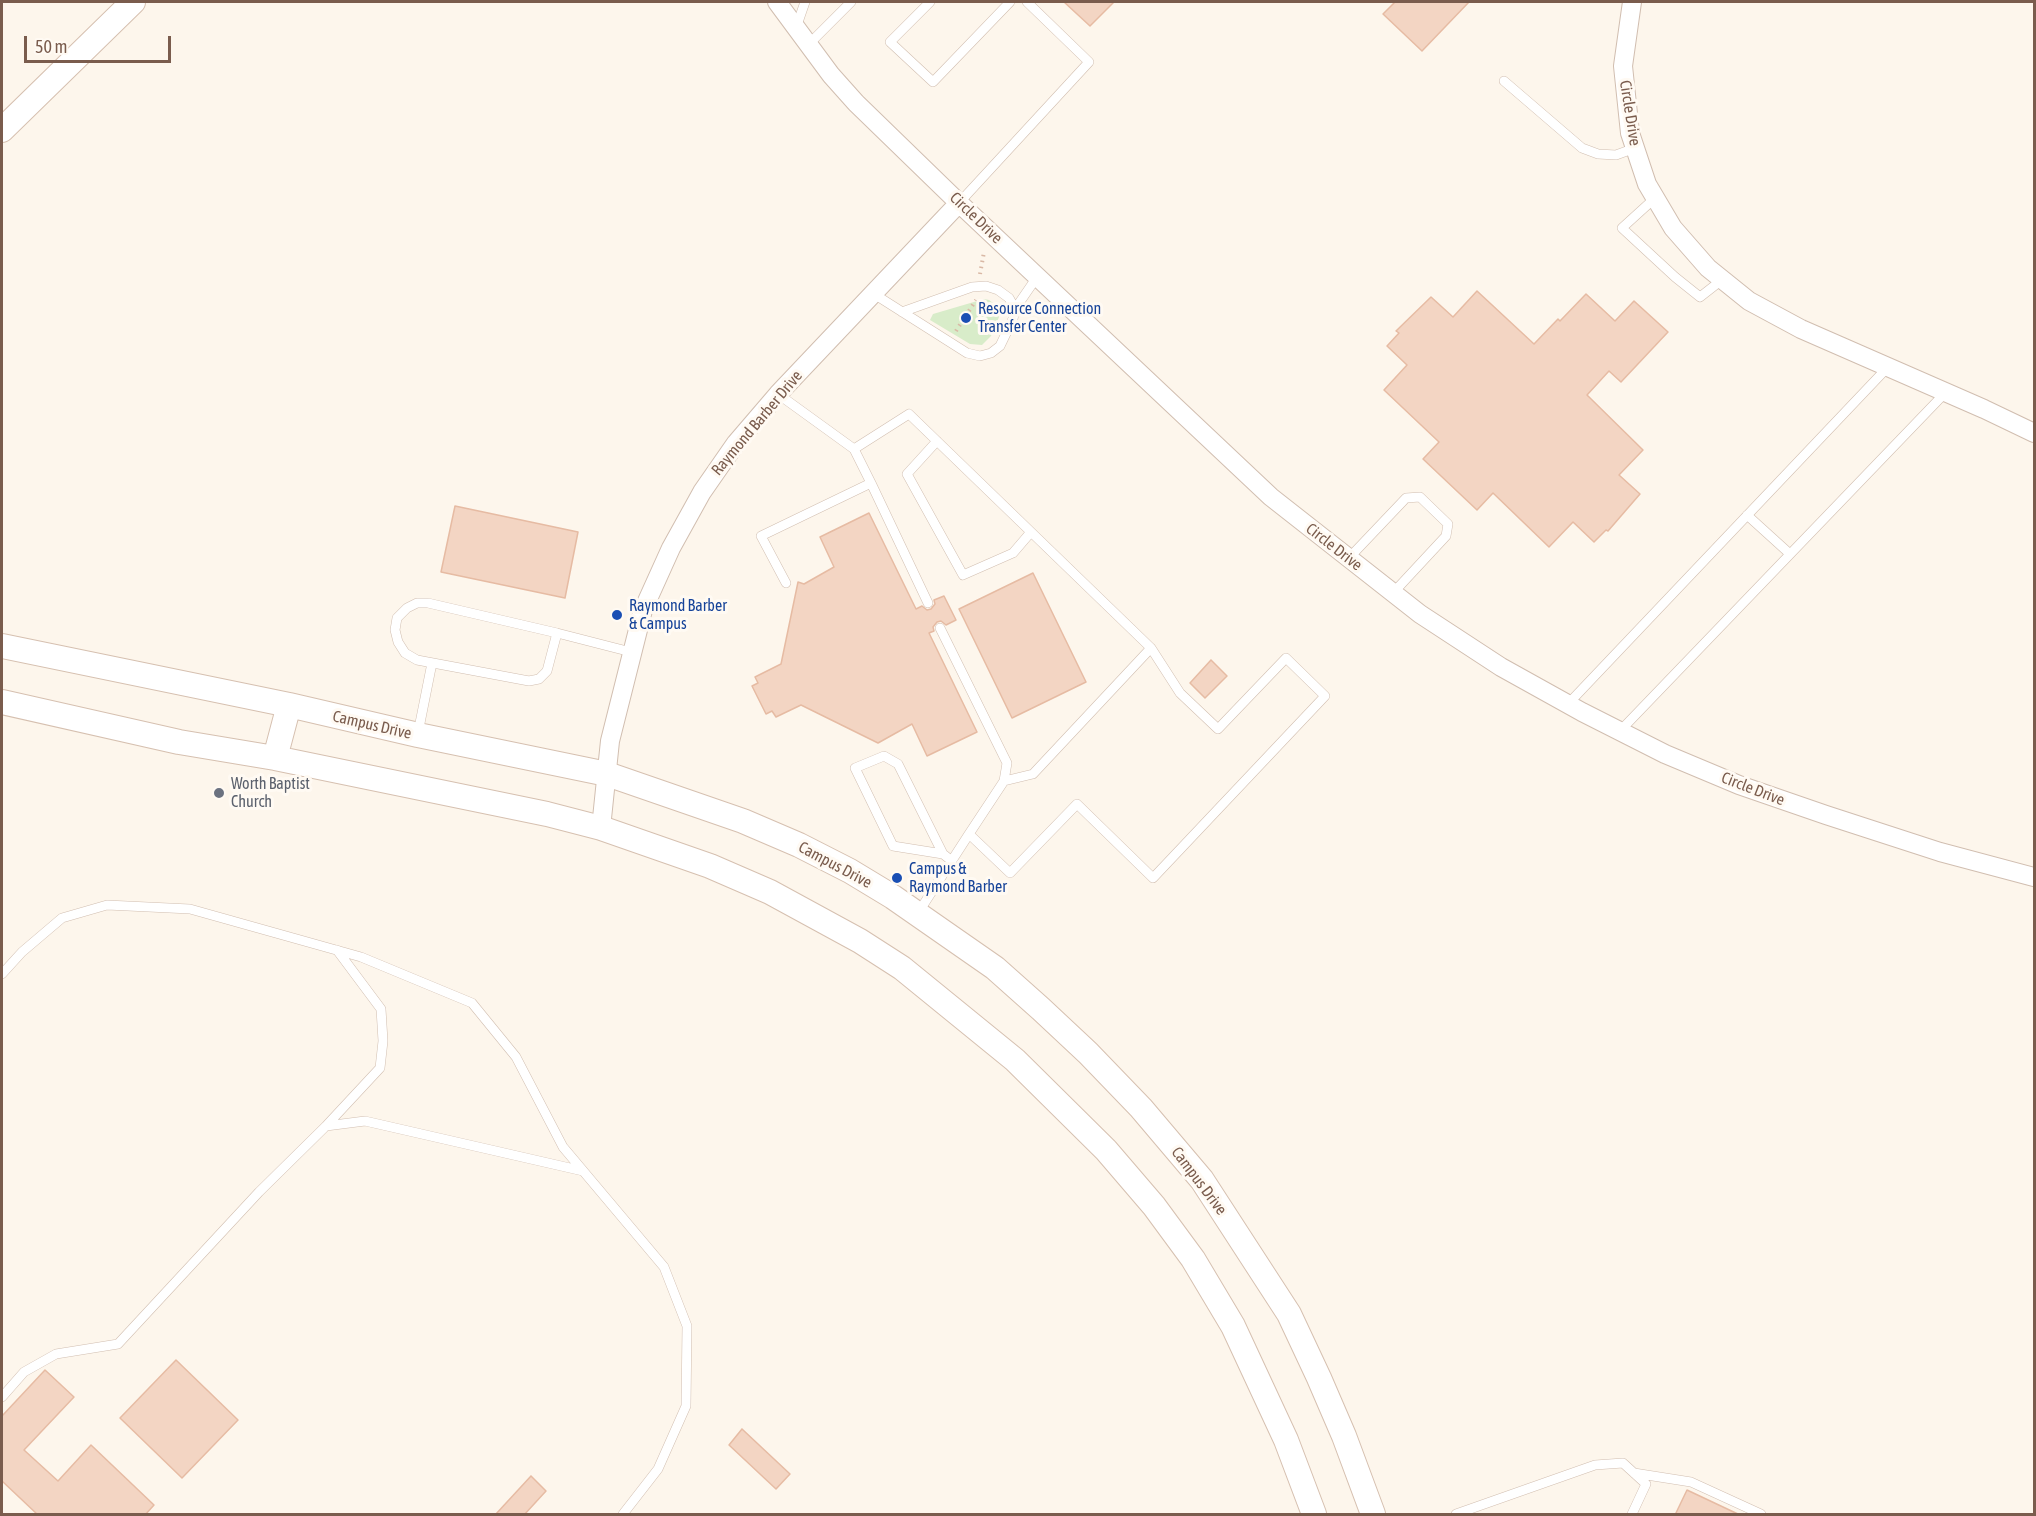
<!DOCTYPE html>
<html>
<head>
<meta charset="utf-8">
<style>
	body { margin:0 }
	#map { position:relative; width:2036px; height:1516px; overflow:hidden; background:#fdf6ec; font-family:"Asap Condensed",sans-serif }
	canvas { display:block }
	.frame { position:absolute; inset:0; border:3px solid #7a5c4d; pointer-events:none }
	.scale { position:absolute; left:24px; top:36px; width:147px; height:27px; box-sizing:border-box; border:3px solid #7a5c4d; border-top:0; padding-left:8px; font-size:18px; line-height:21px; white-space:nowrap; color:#7a5c4d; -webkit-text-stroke:4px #fffaf3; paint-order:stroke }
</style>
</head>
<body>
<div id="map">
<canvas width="2036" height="1516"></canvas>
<div class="frame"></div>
<div class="scale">50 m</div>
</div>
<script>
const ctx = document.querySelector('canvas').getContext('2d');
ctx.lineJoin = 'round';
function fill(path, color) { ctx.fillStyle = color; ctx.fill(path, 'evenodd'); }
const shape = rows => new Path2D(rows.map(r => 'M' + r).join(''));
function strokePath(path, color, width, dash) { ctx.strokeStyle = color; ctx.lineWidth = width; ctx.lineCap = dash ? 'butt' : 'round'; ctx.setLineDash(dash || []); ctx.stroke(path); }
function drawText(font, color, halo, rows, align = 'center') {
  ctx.font = font + ' "Asap Condensed",sans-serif'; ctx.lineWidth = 6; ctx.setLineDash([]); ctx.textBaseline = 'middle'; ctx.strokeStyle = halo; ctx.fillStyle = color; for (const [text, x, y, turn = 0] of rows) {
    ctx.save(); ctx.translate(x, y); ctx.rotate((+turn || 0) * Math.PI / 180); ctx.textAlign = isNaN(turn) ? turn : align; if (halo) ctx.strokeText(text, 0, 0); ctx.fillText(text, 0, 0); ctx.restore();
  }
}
const green = shape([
	[984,299,989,300,997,306,999,317,991,336,982,345,970,344,930,320,933,314]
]);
const building = shape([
	[1064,2,1114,2,1090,26,1064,2],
	[1395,2,1469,2,1422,51,1383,14,1395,2],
	[1477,291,1534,344,1558,319,1560,321,1586,294,1615,321,1634,301,1668,332,1621,382,1609,371,1587,395,1643,450,1619,475,1640,494,1608,531,1606,530,1594,542,1573,522,1549,547,1493,493,1477,510,1423,459,1439,442,1384,390,1407,365,1387,346,1399,333,1396,331,1431,297,1453,317,1477,291],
	[455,506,578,532,565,598,441,572,455,506],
	[869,513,916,609,922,606,927,610,931,609,935,604,934,600,944,596,956,620,946,625,941,621,937,622,933,627,934,631,929,633,977,732,927,756,912,724,878,743,801,705,776,717,772,711,766,714,752,686,758,683,755,677,781,664,798,582,804,584,834,567,820,537,869,513],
	[1033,573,1086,682,1012,718,959,609,1033,573],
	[1211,660,1227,676,1205,698,1190,683,1211,660],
	[176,1360,238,1420,182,1478,120,1418,176,1360],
	[45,1370,74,1397,24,1450,58,1481,91,1445,154,1505,145,1515,38,1515,2,1481,2,1416,45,1370],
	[742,1429,790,1474,776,1489,729,1445,742,1429],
	[531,1476,546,1491,524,1515,495,1515,531,1476],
	[1687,1490,1740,1515,1675,1515,1687,1490]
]);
const path = shape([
	[980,274,984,252],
	[956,331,976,300]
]);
const lane = shape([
	[930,2,890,42,933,82,1010,2],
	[796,28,805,2],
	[808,45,851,2],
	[1504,81,1582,148,1598,154,1616,155,1635,148],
	[1655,198,1622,228,1675,277,1700,297,1723,279],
	[959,203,1089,62,1027,2],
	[874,294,967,353,980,356,991,353,1000,346,1013,319,1015,309,1037,277],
	[902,312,972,287,986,286,998,290,1009,298,1015,309],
	[778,394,854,449,871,483,761,536,786,583],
	[937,441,907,474,963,575,1013,553,1031,532],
	[854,449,909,414,1151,648,1180,693,1218,729,1286,658,1325,696,1153,878,1077,804,1010,873,969,834,918,913],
	[871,483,928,603],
	[1747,515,1790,554],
	[1348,559,1406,498,1420,497,1448,524,1446,536,1393,593],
	[940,628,1007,763,1004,781],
	[557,633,547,671,539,679,529,681,417,660,405,653,398,642,395,630,397,618,407,608,417,603,428,603,557,633,631,652],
	[1568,704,1888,367],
	[1620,731,1946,392],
	[418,733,432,663],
	[969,834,1004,781,1033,774,1151,648],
	[943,854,893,846,855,768,884,756,898,764,943,854,952,861],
	[2,974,22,952,62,918,107,905,190,909,361,957,472,1003,516,1057,563,1147,664,1267,687,1326,686,1406,658,1469,623,1514],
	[326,1126,380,1068,383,1041,381,1009,337,950],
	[2,1397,24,1372,56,1354,118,1344,259,1192,326,1126,365,1121,583,1171],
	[1634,1473,1691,1482,1761,1514],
	[1456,1514,1595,1465,1623,1463,1646,1484,1632,1514]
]);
const street = shape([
	[777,2,831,75,856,103,959,203,1271,497,1420,614,1501,667,1582,712,1665,754,1739,785,1826,815,1940,852,2034,877],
	[1632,2,1623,66,1630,133,1647,184,1673,228,1708,268,1749,301,1801,329,1984,409,2034,433],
	[601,828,610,741,643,610,671,548,702,492,736,443,778,394,959,203]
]);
const secondary = shape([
	[2,130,133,2],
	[2,646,289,705,418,735,607,774,743,821,799,845,850,871,893,897,995,968,1041,1009,1088,1053,1141,1108,1202,1180,1289,1314,1319,1378,1344,1436,1373,1514],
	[2,702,179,742,275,758,547,814,601,828,710,866,770,892,860,941,902,968,1015,1060,1106,1150,1154,1206,1193,1259,1233,1326,1286,1440,1314,1514],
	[275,758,289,705]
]);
const markers = [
	[966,318,6,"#1a4fb4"],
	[617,615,6,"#1a4fb4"],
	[219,793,6,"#6b7280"],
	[897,878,6,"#1a4fb4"]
];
const streetNames = [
	["Circle Drive",1630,113,81],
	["Circle Drive",976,218,44],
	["Raymond Barber Drive",757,423,-50],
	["Circle Drive",1334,547,38],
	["Campus Drive",372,725,13],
	["Circle Drive",1753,789,21],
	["Campus Drive",835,865,28],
	["Campus Drive",1199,1181,53]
];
const transitNames = [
	["Resource Connection",978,309],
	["Transfer Center",978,327],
	["Raymond Barber",629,606],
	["& Campus",629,624],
	["Campus &",909,869],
	["Raymond Barber",909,887]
];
const worshipNames = [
	["Worth Baptist",231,784],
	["Church",231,802]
];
fill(green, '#d8ecc9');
fill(building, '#f3d5c3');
strokePath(building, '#e6bba3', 1.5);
strokePath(lane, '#d1beb0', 10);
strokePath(street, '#d1beb0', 20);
strokePath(secondary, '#d6c0b0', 26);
strokePath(path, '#d9b8a5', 4, [1.5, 4.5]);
strokePath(lane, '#fff', 9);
strokePath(street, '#fff', 18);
strokePath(secondary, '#fff', 24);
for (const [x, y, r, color] of markers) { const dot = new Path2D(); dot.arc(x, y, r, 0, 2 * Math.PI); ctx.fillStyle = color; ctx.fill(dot); strokePath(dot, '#fffaf3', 2); }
drawText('16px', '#7a5c4d', '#fffaf3', streetNames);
drawText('16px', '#164399', '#fffaf3', transitNames, 'left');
drawText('16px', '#5b616d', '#fffaf3', worshipNames, 'left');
</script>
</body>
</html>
